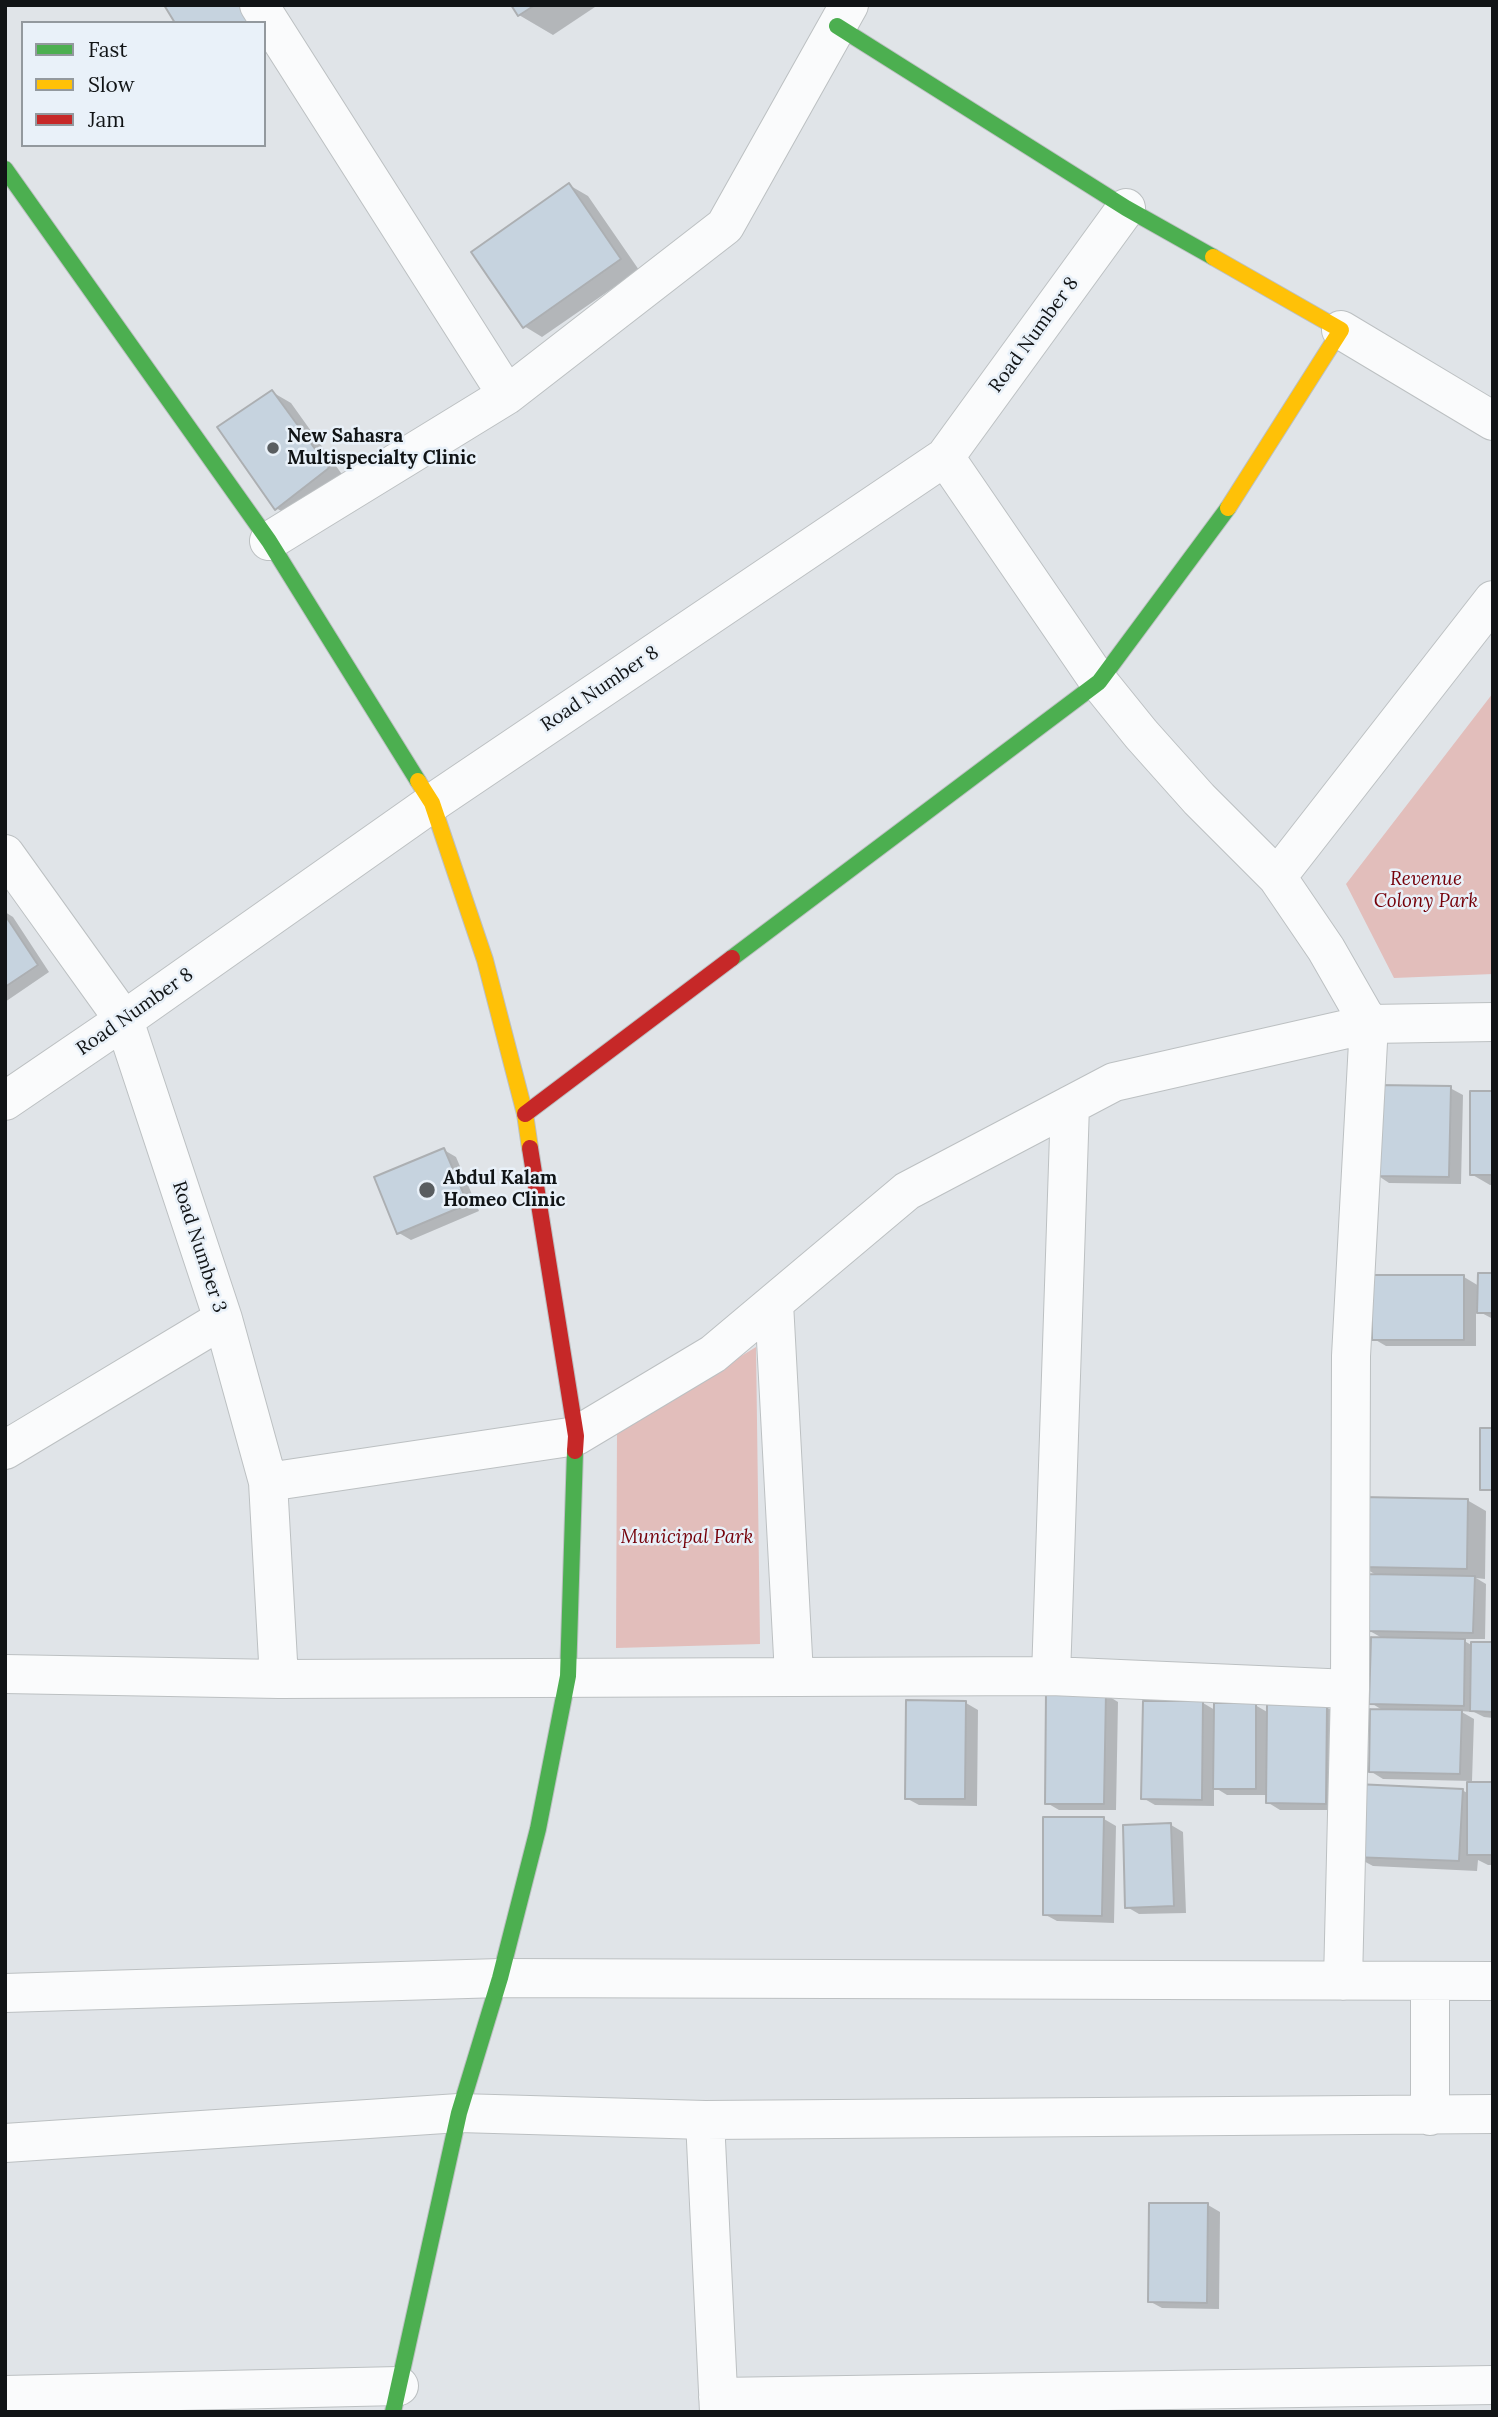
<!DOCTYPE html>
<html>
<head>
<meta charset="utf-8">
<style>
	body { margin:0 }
	#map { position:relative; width:1498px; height:2417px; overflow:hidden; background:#e0e4e8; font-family:Lora,serif }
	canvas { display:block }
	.frame { position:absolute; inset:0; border:7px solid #111416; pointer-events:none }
	.legend { position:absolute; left:21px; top:21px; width:245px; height:126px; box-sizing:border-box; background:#e9f1f9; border:2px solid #93999e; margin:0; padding:9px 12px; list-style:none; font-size:21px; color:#111416 }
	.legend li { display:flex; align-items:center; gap:14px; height:35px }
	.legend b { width:35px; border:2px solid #93999e }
</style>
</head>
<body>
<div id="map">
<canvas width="1498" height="2417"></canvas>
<div class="frame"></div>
<ul class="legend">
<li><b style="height:9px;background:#4caf50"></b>Fast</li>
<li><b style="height:9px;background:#ffc107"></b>Slow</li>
<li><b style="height:9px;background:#c62828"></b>Jam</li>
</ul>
</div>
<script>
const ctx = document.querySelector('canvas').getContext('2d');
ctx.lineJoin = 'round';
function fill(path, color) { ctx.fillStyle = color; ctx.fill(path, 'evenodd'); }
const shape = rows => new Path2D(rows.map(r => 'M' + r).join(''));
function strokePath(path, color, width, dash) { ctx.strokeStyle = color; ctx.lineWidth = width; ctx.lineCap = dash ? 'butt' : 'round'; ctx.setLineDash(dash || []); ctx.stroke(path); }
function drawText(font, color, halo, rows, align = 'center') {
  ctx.font = font + ' Lora,serif'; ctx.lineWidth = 5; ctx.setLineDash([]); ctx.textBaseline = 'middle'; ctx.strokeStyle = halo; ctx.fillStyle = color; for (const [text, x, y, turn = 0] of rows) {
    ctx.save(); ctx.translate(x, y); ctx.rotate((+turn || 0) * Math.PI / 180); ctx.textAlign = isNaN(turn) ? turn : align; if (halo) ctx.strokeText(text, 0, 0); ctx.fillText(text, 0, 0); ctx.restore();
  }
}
const green = shape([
	[1493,693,1493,974,1394,978,1346,884],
	[756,1347,760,1644,616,1648,617,1432]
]);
const shadow = shape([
	[513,5,598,5,553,35,519,15],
	[569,185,588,196,639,270,542,337,524,326],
	[272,392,291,403,346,480,295,519,276,508],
	[5,912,13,917,49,972,5,1002],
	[1450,1088,1463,1095,1461,1184,1389,1183,1377,1175],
	[1493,1093,1493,1185,1490,1185,1471,1174],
	[444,1150,456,1157,479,1211,411,1240,399,1233],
	[1493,1275,1493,1319,1476,1310,1476,1346,1386,1346,1374,1339,1464,1277,1479,1286],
	[1467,1500,1486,1511,1485,1579,1476,1578,1486,1584,1485,1639,1461,1639,1473,1646,1493,1644,1493,1718,1484,1717,1474,1712,1460,1711,1474,1719,1472,1781,1383,1779,1370,1771,1384,1711,1371,1703,1384,1639,1368,1630,1378,1576,1361,1566],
	[1105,1694,1118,1702,1116,1810,1059,1810,1047,1803],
	[966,1703,978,1710,977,1806,919,1805,906,1798],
	[1203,1703,1215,1710,1255,1705,1269,1713,1326,1707,1339,1714,1338,1810,1280,1810,1267,1802,1267,1795,1227,1795,1214,1787,1214,1806,1155,1805,1143,1798],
	[1493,1784,1493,1865,1488,1865,1478,1860,1477,1871,1373,1866,1354,1856,1462,1790,1469,1794],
	[1104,1819,1116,1826,1114,1923,1057,1921,1044,1914],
	[1171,1825,1183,1832,1186,1913,1139,1914,1127,1907],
	[1150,2205,1208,2205,1220,2212,1219,2309,1162,2308,1149,2301]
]);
const building = shape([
	[164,5,265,5,268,10,245,23,175,23,164,5],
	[511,5,535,5,518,16,511,5],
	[569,183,621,259,523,328,471,252,569,183],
	[272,390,329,468,275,510,217,427,272,390],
	[5,915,38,965,5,987,5,915],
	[1376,1085,1451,1086,1449,1177,1375,1176,1376,1085],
	[1470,1091,1493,1091,1493,1175,1470,1175,1470,1091],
	[444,1148,468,1204,397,1234,374,1177,444,1148],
	[1478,1273,1493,1273,1493,1313,1477,1313,1478,1273],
	[1372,1275,1464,1275,1464,1340,1372,1340,1372,1275],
	[1480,1428,1493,1428,1493,1490,1480,1490,1480,1428],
	[1361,1497,1468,1499,1467,1569,1360,1567,1361,1497],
	[1368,1574,1475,1576,1473,1633,1366,1631,1368,1574],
	[1371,1637,1465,1639,1464,1706,1369,1704,1371,1637],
	[1471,1642,1493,1642,1493,1712,1470,1711,1471,1642],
	[1046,1692,1106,1693,1104,1804,1045,1804,1046,1692],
	[906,1700,966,1701,965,1799,905,1799,906,1700],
	[1143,1701,1203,1701,1202,1800,1141,1799,1143,1701],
	[1214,1703,1256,1703,1256,1789,1213,1789,1214,1703],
	[1267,1704,1327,1706,1326,1804,1266,1803,1267,1704],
	[1370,1709,1462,1710,1460,1774,1369,1772,1370,1709],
	[1467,1782,1493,1782,1493,1855,1467,1855,1467,1782],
	[1356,1784,1463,1789,1459,1861,1352,1857,1356,1784],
	[1043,1817,1104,1817,1102,1916,1043,1915,1043,1817],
	[1171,1823,1174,1906,1125,1908,1123,1825,1171,1823],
	[1149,2203,1208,2203,1207,2303,1148,2302,1149,2203]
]);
const street = shape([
	[259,5,507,395],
	[1341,330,1493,421],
	[945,457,1099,682,1141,734,1199,799,1277,877],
	[269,541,507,395,725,226,849,5],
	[5,854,124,1020,223,1319,268,1482,279,1679],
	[5,1101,124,1020,432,803,945,457,1126,208],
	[774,1303,794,1675],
	[5,1450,223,1319],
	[268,1482,576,1436,713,1354,907,1191,1114,1082,1369,1024,1493,1022],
	[5,1674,279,1679,1051,1676,1350,1689],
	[1051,1676,1070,1105],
	[1343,1981,1350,1689,1351,1356,1369,1024,1326,949,1277,877,1493,600],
	[5,1993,500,1978,1493,1981],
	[1430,2116,1430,1981],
	[705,2120,719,2412],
	[5,2143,459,2113,705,2120,1493,2114],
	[5,2395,399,2386],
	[718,2397,1493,2385]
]);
const fast = shape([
	[837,26,1126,208,1213,257],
	[5,169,269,541,418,781],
	[732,958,1099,682,1228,508],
	[393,2412,459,2113,500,1978,538,1829,568,1676,575,1451]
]);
const slow = shape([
	[1213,257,1341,330,1228,508],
	[418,781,432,803,485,960,525,1114,530,1148]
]);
const jam = shape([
	[525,1114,732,958],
	[530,1148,576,1436,575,1451]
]);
const markers = [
	[273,448,7,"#595d60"],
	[427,1190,9,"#595d60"]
];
const streetNames = [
	["Road Number 8",1034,335,-54],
	["Road Number 8",600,689,-34],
	["Road Number 8",135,1012,-35],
	["Road Number 3",199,1247,72]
];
const poiNames = [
	["New Sahasra",287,437],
	["Multispecialty Clinic",287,459],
	["Abdul Kalam",443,1179],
	["Homeo Clinic",443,1201]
];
const parkNames = [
	["Revenue",1426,880],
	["Colony Park",1426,902],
	["Municipal Park",687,1538]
];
fill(green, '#e2bebb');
fill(shadow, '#0003');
fill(building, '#c6d3df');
strokePath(building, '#acafb2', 2);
strokePath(street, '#bcc0c2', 40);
strokePath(fast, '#bcc0c2', 18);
strokePath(slow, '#bcc0c2', 18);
strokePath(jam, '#bcc0c2', 18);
strokePath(street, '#fafbfc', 38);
strokePath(fast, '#4caf50', 16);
strokePath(slow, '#ffc107', 16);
strokePath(jam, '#c62828', 16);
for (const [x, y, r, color] of markers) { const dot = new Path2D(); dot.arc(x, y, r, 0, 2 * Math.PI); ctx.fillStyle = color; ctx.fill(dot); strokePath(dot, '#e9f1f9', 2.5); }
drawText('19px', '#111416', '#e9f1f9', streetNames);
drawText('bold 19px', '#111416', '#e9f1f9', poiNames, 'left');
drawText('italic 19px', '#750009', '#e9f1f9', parkNames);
</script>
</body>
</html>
